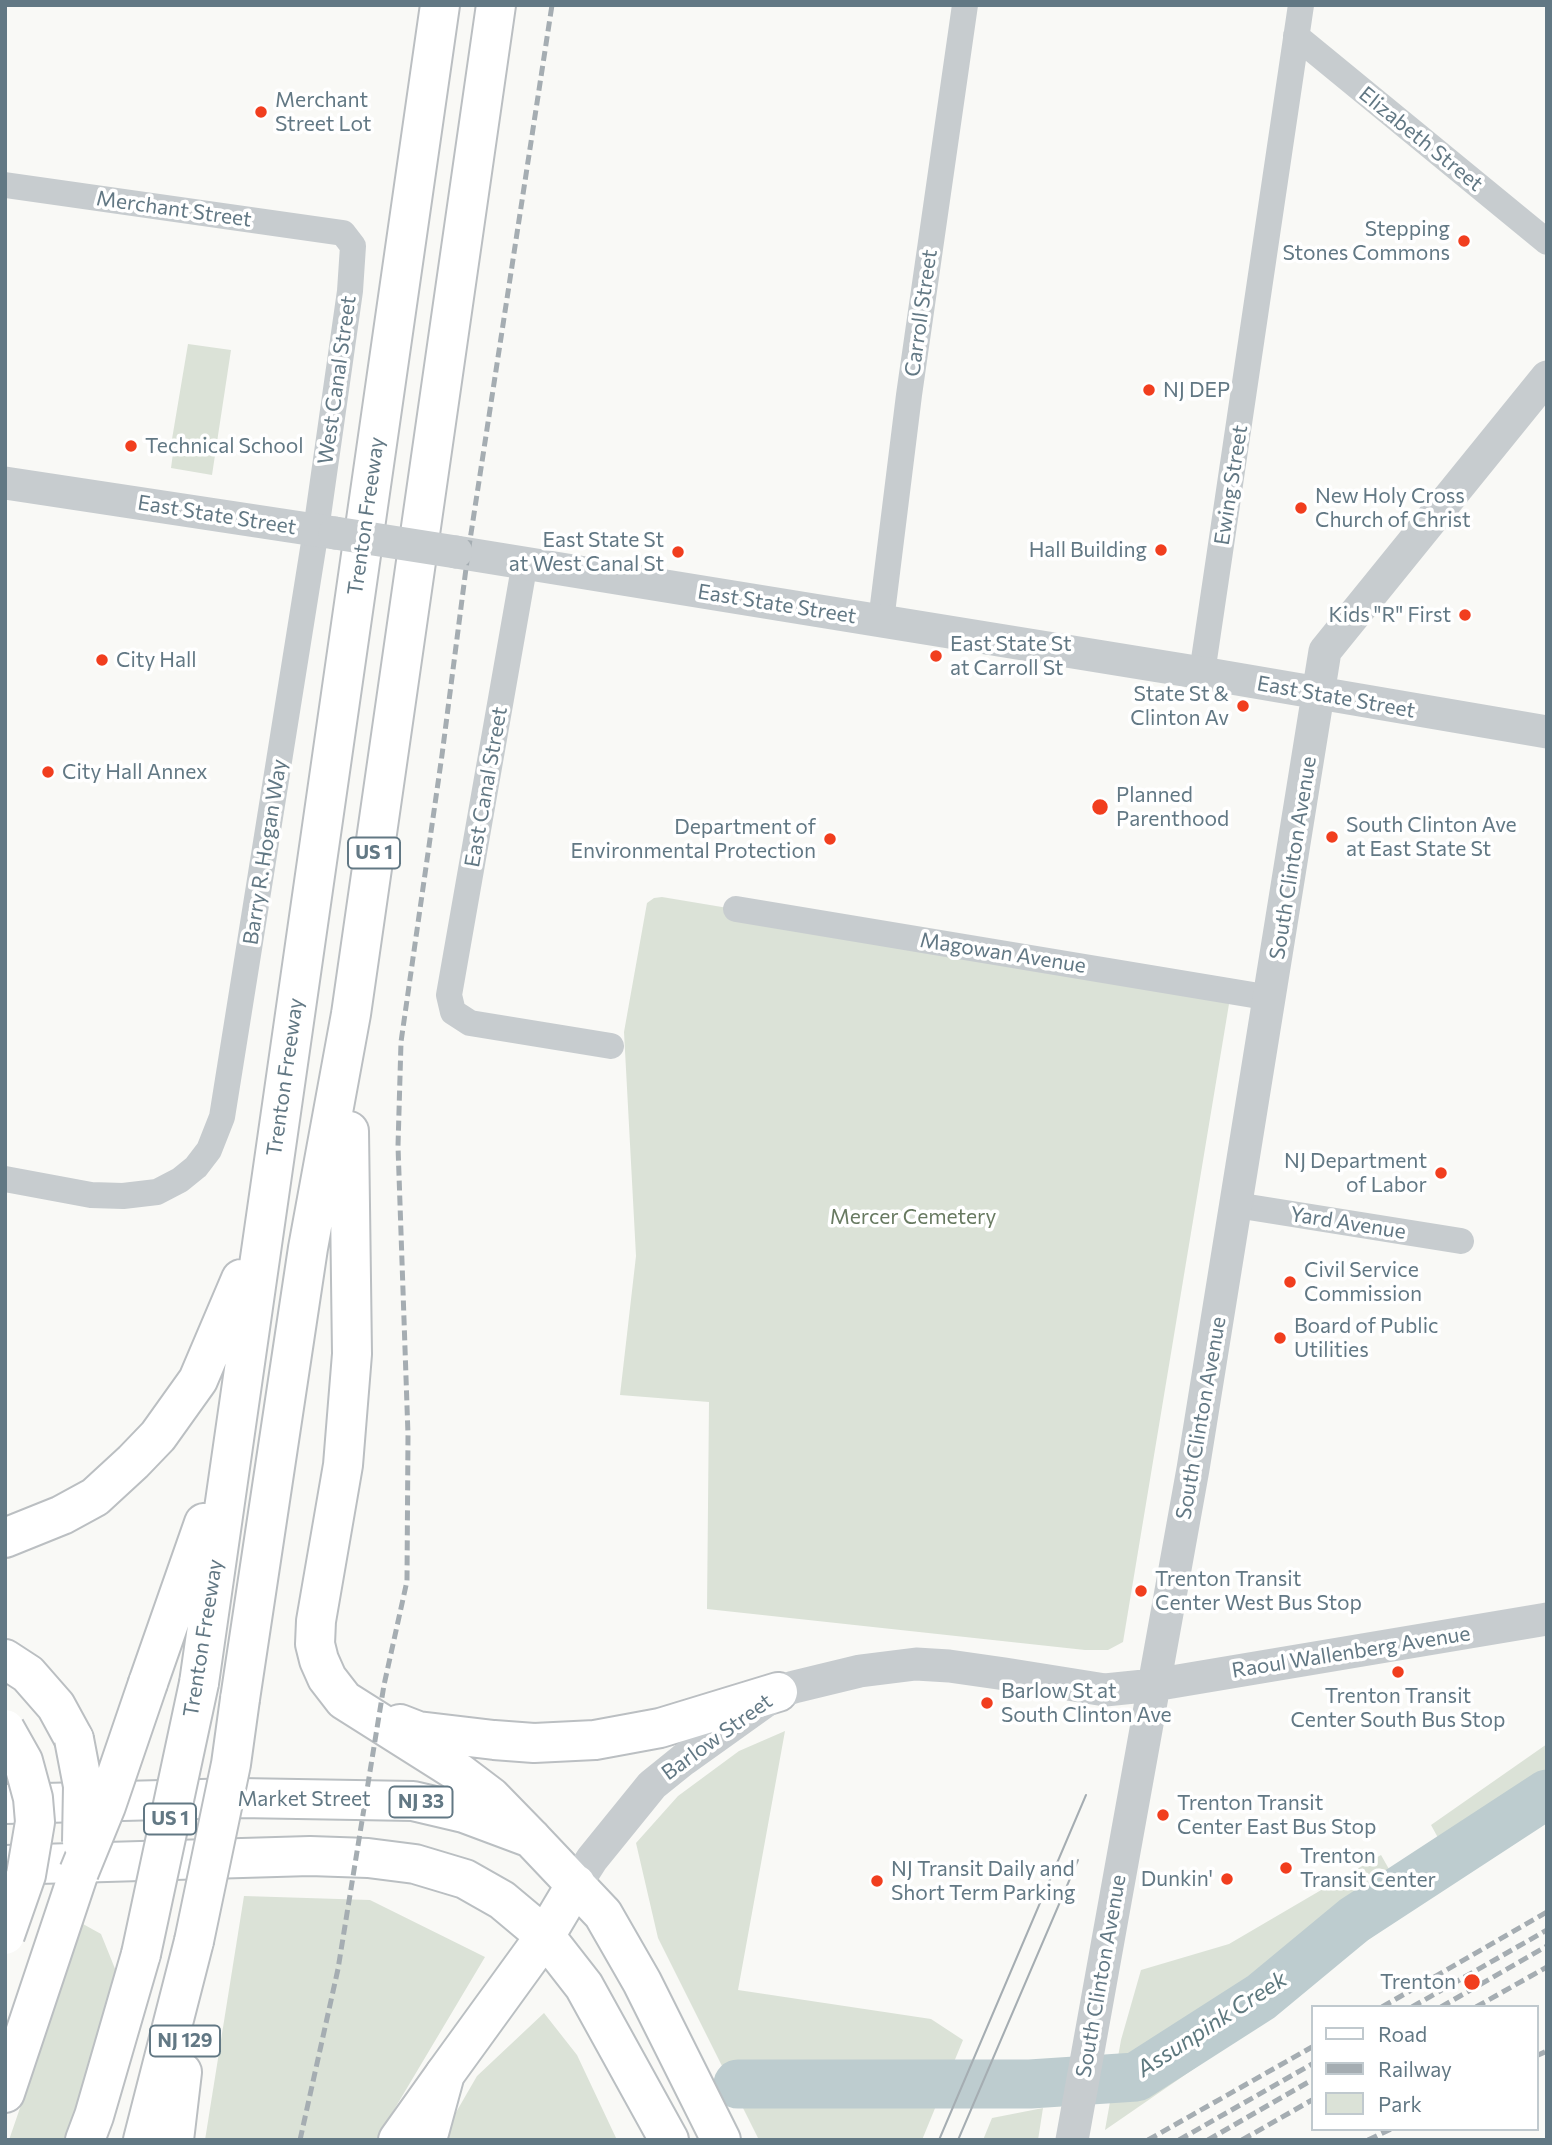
<!DOCTYPE html>
<html>
<head>
<meta charset="utf-8">
<style>
	body { margin:0 }
	#map { position:relative; width:1552px; height:2145px; overflow:hidden; background:#f9f9f6; font-family:Commissioner,sans-serif }
	canvas { display:block }
	.frame { position:absolute; inset:0; border:7px solid #627884; pointer-events:none }
	.legend { position:absolute; left:1311px; top:2005px; width:228px; height:126px; box-sizing:border-box; background:#fff; border:2px solid #c0c9ce; margin:0; padding:9px 12px; list-style:none; font-size:21px; color:#627884 }
	.legend li { display:flex; align-items:center; gap:14px; height:35px }
	.legend b { width:35px; border:2px solid #c0c9ce }
</style>
</head>
<body>
<div id="map">
<canvas width="1552" height="2145"></canvas>
<div class="frame"></div>
<ul class="legend">
<li><b style="height:9px;background:#fff"></b>Road</li>
<li><b style="height:9px;background:#a5adb2"></b>Railway</li>
<li><b style="height:19px;background:#dbe2d7"></b>Park</li>
</ul>
</div>
<script>
const ctx = document.querySelector('canvas').getContext('2d');
ctx.lineJoin = 'round';
function fill(path, color) { ctx.fillStyle = color; ctx.fill(path, 'evenodd'); }
const shape = rows => new Path2D(rows.map(r => 'M' + r).join(''));
function strokePath(path, color, width, dash) { ctx.strokeStyle = color; ctx.lineWidth = width; ctx.lineCap = dash ? 'butt' : 'round'; ctx.setLineDash(dash || []); ctx.stroke(path); }
function drawText(font, color, halo, rows, align = 'center') {
  ctx.font = font + ' Commissioner,sans-serif'; ctx.lineWidth = 7; ctx.setLineDash([]); ctx.textBaseline = 'middle'; ctx.strokeStyle = halo; ctx.fillStyle = color; for (const [text, x, y, turn = 0] of rows) {
    ctx.save(); ctx.translate(x, y); ctx.rotate((+turn || 0) * Math.PI / 180); ctx.textAlign = isNaN(turn) ? turn : align; if (halo) ctx.strokeText(text, 0, 0); ctx.fillText(text, 0, 0); ctx.restore();
  }
}
const green = shape([
	[188,344,231,350,212,475,171,468,174,446,171,445],
	[662,897,1231,992,1123,1642,1108,1650,1085,1650,707,1609,709,1402,620,1395,636,1256,624,1032,647,903,654,898],
	[785,1731,738,1990,931,2019,963,2040,922,2140,759,2140,658,1938,636,1843,678,1796,739,1751],
	[1547,1744,1547,1816,1459,1876,1431,1825],
	[1381,1855,1411,1908,1211,2057,1105,2130,1121,2040,1141,1970,1229,1944],
	[244,1896,370,1900,485,1957,376,2140,205,2140],
	[83,1924,101,1934,122,1986,64,2140,9,2140],
	[544,2013,577,2055,617,2140,440,2140,477,2076],
	[1043,2108,1038,2140,983,2140,992,2118]
]);
const river = shape([
	[738,2084,1030,2084,1136,2077,1261,1997,1354,1920,1547,1794]
]);
const minor = shape([
	[1296,36,1547,242],
	[5,185,343,233,353,246,350,291,316,530,222,1117,209,1150,196,1167,180,1180,157,1192,123,1196,91,1195,5,1179],
	[525,562,449,995,453,1012,470,1023,611,1046],
	[881,621,909,395,965,5],
	[1202,673,1301,5],
	[736,909,1271,998],
	[1236,1205,1461,1241]
]);
const tertiary = shape([
	[5,483,335,533],
	[456,552,1202,673,1547,732],
	[576,1884,592,1859,652,1785,683,1760,778,1692,794,1687,860,1671,916,1664,949,1666,1005,1674,1105,1690,1154,1685,1547,1619],
	[1072,2140,1193,1469,1325,651,1547,377]
]);
const primary = shape([
	[5,1804,240,1798,413,1801,464,1813,531,1838,603,1914,642,1982,721,2140],
	[5,1865,310,1856,368,1858,415,1864,465,1879,502,1900,545,1936,584,1986,669,2140],
	[427,2140,445,2074,545,1936,576,1884]
]);
const motorway = shape([
	[349,1131,352,1354,343,1465,316,1621,315,1644,319,1660,327,1678,344,1700,458,1772,491,1797,531,1838],
	[5,1538,62,1515,95,1497,133,1462,158,1436,198,1380,241,1279],
	[5,1659,28,1674,56,1706,74,1739],
	[148,1683,204,1523],
	[199,1683,440,5],
	[240,1699,308,1248,351,1014,496,5],
	[400,1724,418,1731,494,1740,534,1743,595,1740,660,1728,778,1692],
	[5,2093,79,1872],
	[85,2140,94,2116,141,1954],
	[143,2140,194,1941],
	[174,2140,182,2072],
	[398,2140,445,2074]
]);
const tram = shape([
	[939,2140,1086,1795],
	[958,2140,1078,1860]
]);
const rail = shape([
	[1382,2007,1547,1912],
	[1412,2007,1547,1930],
	[1441,2007,1547,1946],
	[1476,2007,1547,1967],
	[1536,2056,1547,2051],
	[300,2140,338,1969,384,1685,407,1581,408,1435,398,1146,401,1042,442,755,468,553,552,5],
	[1148,2140,1312,2047],
	[1179,2140,1312,2064],
	[1208,2140,1312,2080],
	[1242,2140,1312,2100],
	[1368,2140,1391,2129]
]);
const tertiaryBridge = shape([
	[335,533,456,552]
]);
const motorwayBridge = shape([
	[5,1729,23,1761,33,1798,35,1822,26,1875,5,1935],
	[74,1739,83,1786,82,1842],
	[79,1872,106,1806,148,1683],
	[194,1941,231,1764,240,1699],
	[141,1954,199,1683]
]);
const markers = [
	[261,112,7,"#f13e1e"],
	[1464,241,7,"#f13e1e"],
	[1149,390,7,"#f13e1e"],
	[131,446,7,"#f13e1e"],
	[1301,508,7,"#f13e1e"],
	[1161,550,7,"#f13e1e"],
	[678,552,7,"#f13e1e"],
	[1465,615,7,"#f13e1e"],
	[936,656,7,"#f13e1e"],
	[102,660,7,"#f13e1e"],
	[1243,706,7,"#f13e1e"],
	[48,772,7,"#f13e1e"],
	[1100,807,9,"#f13e1e"],
	[1332,837,7,"#f13e1e"],
	[830,839,7,"#f13e1e"],
	[1441,1173,7,"#f13e1e"],
	[1290,1282,7,"#f13e1e"],
	[1280,1338,7,"#f13e1e"],
	[1141,1591,7,"#f13e1e"],
	[1398,1672,7,"#f13e1e"],
	[987,1703,7,"#f13e1e"],
	[1163,1815,7,"#f13e1e"],
	[1286,1868,7,"#f13e1e"],
	[1227,1879,7,"#f13e1e"],
	[877,1881,7,"#f13e1e"],
	[1472,1982,9,"#f13e1e"]
];
const shields = [
	[374,853,52],
	[421,1802,63],
	[170,1819,52],
	[185,2041,70]
];
const shieldNames = [
	["US 1",374,853],
	["NJ 33",421,1802],
	["US 1",170,1819],
	["NJ 129",185,2041]
];
const poiNames = [
	["Merchant",275,100],
	["Street Lot",275,124],
	["Stepping",1450,229,"right"],
	["Stones Commons",1450,253,"right"],
	["NJ DEP",1163,390],
	["Technical School",145,446],
	["New Holy Cross",1315,496],
	["Church of Christ",1315,520],
	["East State St",664,540,"right"],
	["at West Canal St",664,564,"right"],
	["Hall Building",1147,550,"right"],
	["Kids \"R\" First",1451,615,"right"],
	["East State St",950,644],
	["at Carroll St",950,668],
	["City Hall",116,660],
	["State St &",1229,694,"right"],
	["Clinton Av",1229,718,"right"],
	["City Hall Annex",62,772],
	["Planned",1116,795],
	["Parenthood",1116,819],
	["South Clinton Ave",1346,825],
	["at East State St",1346,849],
	["Department of",816,827,"right"],
	["Environmental Protection",816,851,"right"],
	["NJ Department",1427,1161,"right"],
	["of Labor",1427,1185,"right"],
	["Civil Service",1304,1270],
	["Commission",1304,1294],
	["Board of Public",1294,1326],
	["Utilities",1294,1350],
	["Trenton Transit",1155,1579],
	["Center West Bus Stop",1155,1603],
	["Barlow St at",1001,1691],
	["South Clinton Ave",1001,1715],
	["Trenton Transit",1398,1696,"center"],
	["Center South Bus Stop",1398,1720,"center"],
	["Trenton Transit",1177,1803],
	["Center East Bus Stop",1177,1827],
	["Trenton",1300,1856],
	["Transit Center",1300,1880],
	["NJ Transit Daily and",891,1869],
	["Short Term Parking",891,1893],
	["Dunkin'",1213,1879,"right"],
	["Trenton",1456,1982,"right"]
];
const streetNames = [
	["Elizabeth Street",1421,139,39],
	["Merchant Street",174,209,8],
	["Carroll Street",921,313,-82],
	["West Canal Street",337,380,-82],
	["Ewing Street",1231,485,-81],
	["East State Street",217,515,9],
	["Trenton Freeway",366,516,-82],
	["East State Street",777,604,9],
	["East State Street",1336,697,10],
	["East Canal Street",486,787,-80],
	["Barry R. Hogan Way",265,852,-81],
	["South Clinton Avenue",1293,858,-81],
	["Magowan Avenue",1003,953,9],
	["Trenton Freeway",285,1077,-82],
	["Yard Avenue",1348,1223,9],
	["South Clinton Avenue",1201,1418,-80],
	["Trenton Freeway",203,1638,-81],
	["Raoul Wallenberg Avenue",1351,1652,-9],
	["Barlow Street",717,1737,-36],
	["Market Street",304,1799],
	["South Clinton Avenue",1101,1976,-80]
];
const parkNames = [
	["Mercer Cemetery",913,1217]
];
const waterNames = [
	["Assunpink Creek",1212,2024,-33]
];
fill(green, '#dbe2d7');
strokePath(river, '#bdcccf', 49);
strokePath(primary, '#babfc2', 42);
strokePath(motorway, '#bbbfc2', 42);
strokePath(minor, '#c7cccf', 26);
strokePath(tertiary, '#c7cccf', 33);
strokePath(primary, '#fff', 38);
strokePath(motorway, '#fff', 38);
strokePath(tram, '#a5adb2', 2);
strokePath(rail, '#a5adb2', 5, [10, 5]);
strokePath(motorwayBridge, '#bbbfc2', 42, []);
strokePath(tertiaryBridge, '#c7cccf', 33);
strokePath(motorwayBridge, '#fff', 38);
for (const [x, y, r, color] of markers) { const dot = new Path2D(); dot.arc(x, y, r, 0, 2 * Math.PI); ctx.fillStyle = color; ctx.fill(dot); strokePath(dot, '#fff', 2.5); }
for (const [x, y, w] of shields) { const box = new Path2D(); box.roundRect(x - w / 2, y - 15.5, w, 31, 5); ctx.fillStyle = '#fff'; ctx.fill(box); strokePath(box, '#627884', 2); }
drawText('bold 19px', '#627884', null, shieldNames);
drawText('21px', '#627884', '#fff', poiNames, 'left');
drawText('21px', '#627884', '#fff', streetNames);
drawText('21px', '#687a61', '#fff', parkNames);
drawText('italic 23px', '#5d787e', '#fff', waterNames);
</script>
</body>
</html>
